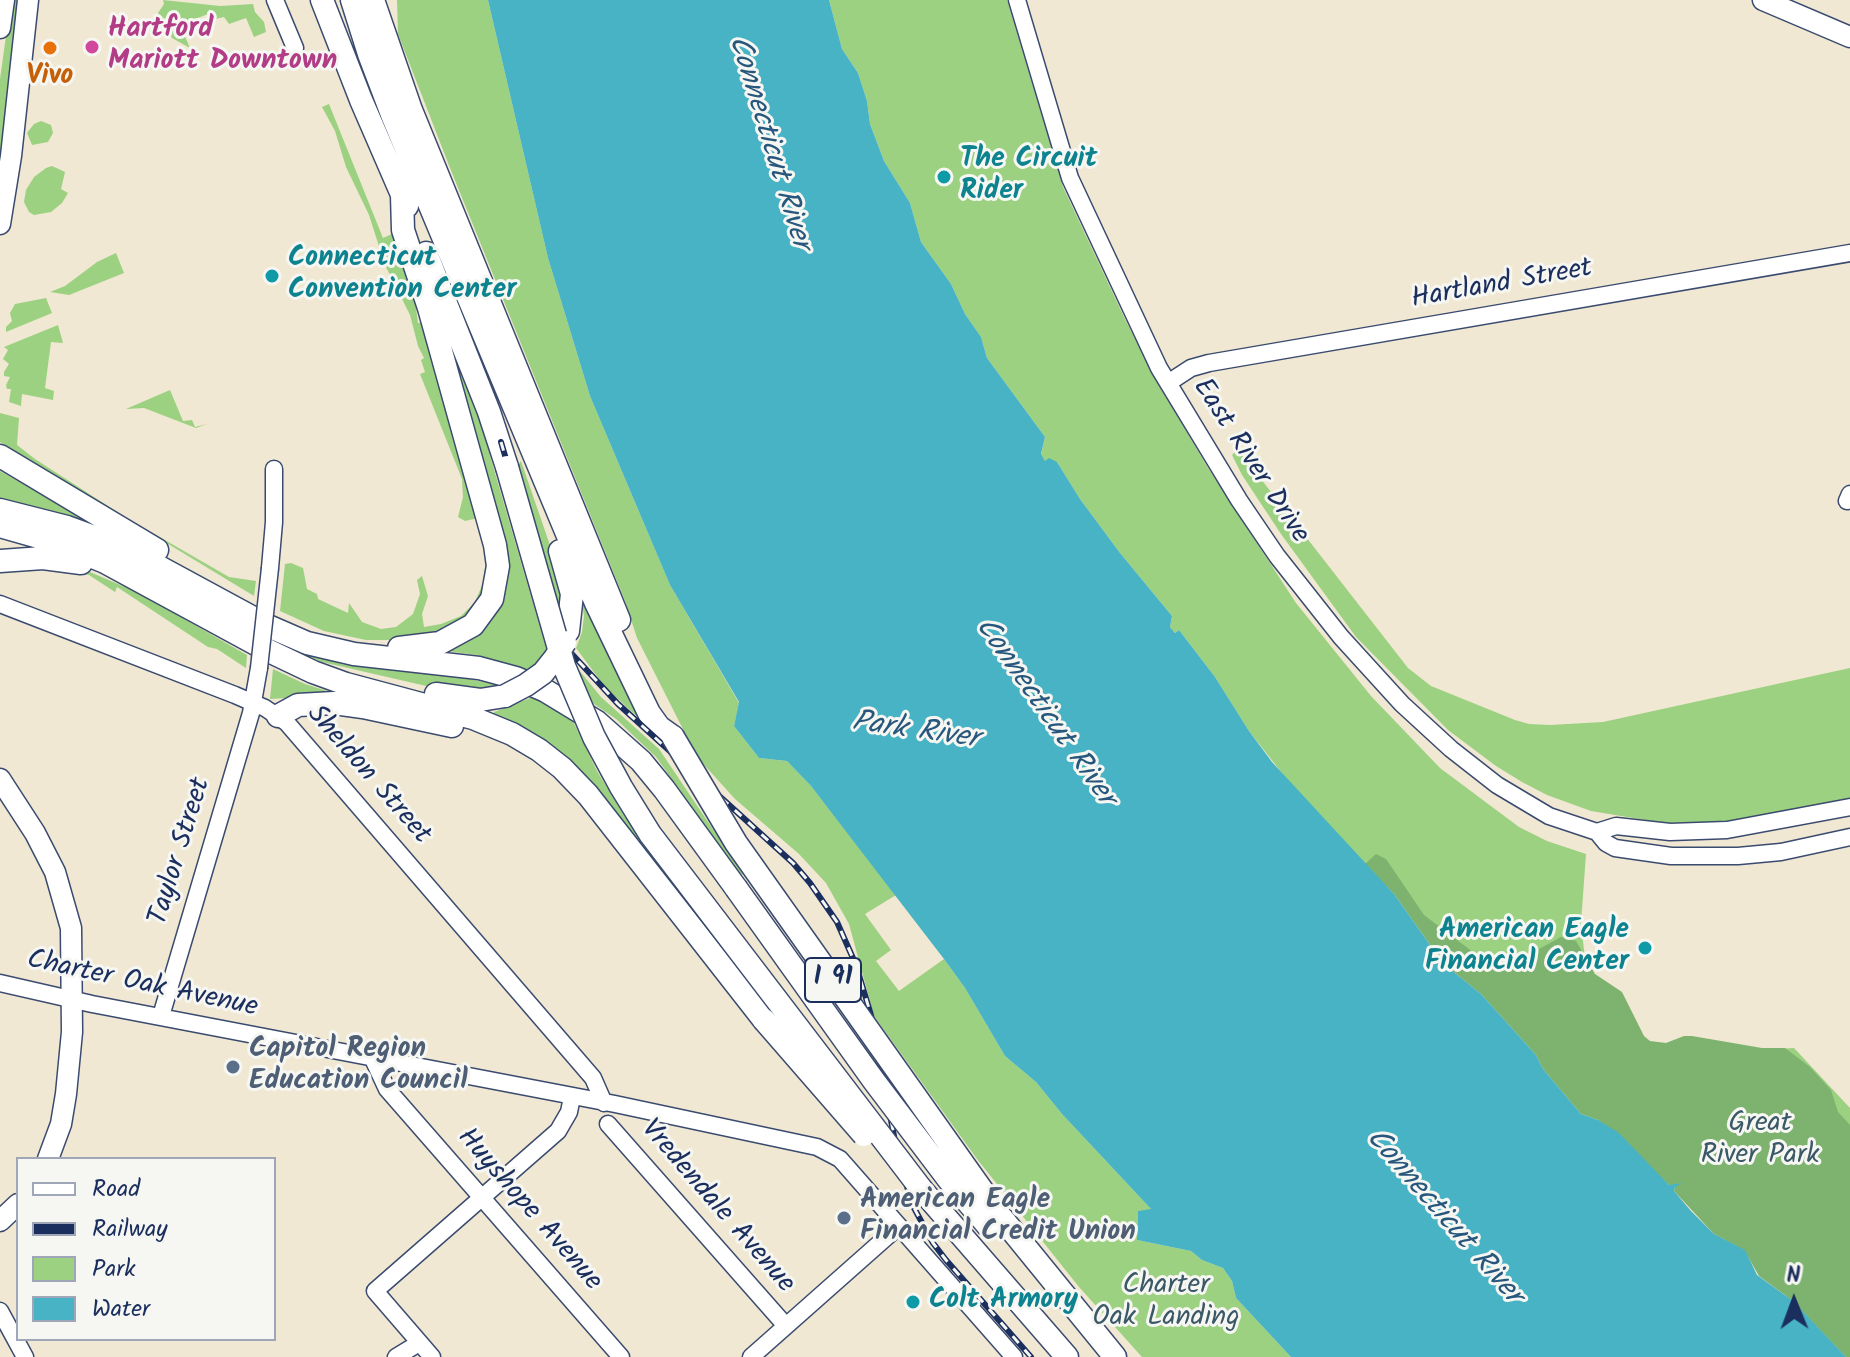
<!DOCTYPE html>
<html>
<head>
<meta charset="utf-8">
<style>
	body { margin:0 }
	#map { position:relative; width:1850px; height:1357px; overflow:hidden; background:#f0e8d2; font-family:Kalam,sans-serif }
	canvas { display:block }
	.legend { position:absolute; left:16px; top:1157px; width:260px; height:184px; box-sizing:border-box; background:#f6f6f2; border:2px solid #9ea6b7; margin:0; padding:10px 14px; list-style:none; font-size:24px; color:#1b2f5e }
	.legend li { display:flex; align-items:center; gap:16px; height:40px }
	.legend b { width:40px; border:2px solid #9ea6b7 }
	.north { position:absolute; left:1754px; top:1261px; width:80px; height:80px; -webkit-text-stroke:6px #f6f6f2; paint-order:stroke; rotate:359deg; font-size:22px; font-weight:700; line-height:32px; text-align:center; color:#1b2f5e }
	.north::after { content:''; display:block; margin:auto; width:28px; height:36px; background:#1b2f5e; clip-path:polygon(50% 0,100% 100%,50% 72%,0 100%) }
</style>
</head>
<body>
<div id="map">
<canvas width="1850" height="1357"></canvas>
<ul class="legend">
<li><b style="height:10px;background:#fff"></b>Road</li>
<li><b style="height:10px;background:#1b2f5e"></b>Railway</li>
<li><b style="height:22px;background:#9cd181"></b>Park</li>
<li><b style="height:22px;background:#47b3c5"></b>Water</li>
</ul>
<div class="north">N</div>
</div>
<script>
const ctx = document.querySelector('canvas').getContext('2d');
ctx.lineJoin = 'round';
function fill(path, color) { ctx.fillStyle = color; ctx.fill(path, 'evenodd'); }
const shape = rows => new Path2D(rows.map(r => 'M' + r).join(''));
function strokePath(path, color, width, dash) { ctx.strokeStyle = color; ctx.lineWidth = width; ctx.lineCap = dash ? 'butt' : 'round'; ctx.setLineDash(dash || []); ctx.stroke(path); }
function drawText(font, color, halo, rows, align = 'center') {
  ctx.font = font + ' Kalam,sans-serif'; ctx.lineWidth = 6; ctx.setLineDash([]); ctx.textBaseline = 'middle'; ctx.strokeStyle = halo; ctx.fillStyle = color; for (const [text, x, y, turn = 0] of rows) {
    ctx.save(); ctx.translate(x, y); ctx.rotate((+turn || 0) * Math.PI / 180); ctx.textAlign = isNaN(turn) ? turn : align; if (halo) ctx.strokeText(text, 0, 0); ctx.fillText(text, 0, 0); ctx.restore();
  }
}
const green = shape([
	[11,0,20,0,0,180,0,79],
	[163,0,220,6,253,4,255,12,264,22,266,32,254,37,246,18,229,24,224,17,211,20,208,14,180,25,190,48,172,38,161,27,158,13,164,4],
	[397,0,488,0,548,258,590,396,670,585,739,703,734,726,759,758,787,761,811,786,896,895,865,914,891,950,876,961,899,991,944,959,965,988,1005,1056,1036,1082,1062,1114,1152,1210,1138,1211,1137,1240,1191,1251,1202,1260,1223,1268,1232,1281,1236,1298,1291,1357,1142,1357,1079,1287,977,1159,874,1016,849,924,826,883,799,854,735,799,697,757,637,638,625,601,450,168,398,34],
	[829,0,1007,0,1063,187,1124,317,1157,382,1208,468,1296,603,1371,696,1440,768,1519,827,1547,841,1586,854,1581,923,1586,968,1651,1057,1794,1048,1850,1108,1850,1357,1846,1357,1360,859,1289,782,1249,731,1215,677,1179,630,1175,633,1170,627,1172,616,1120,553,1080,499,1057,462,1045,461,1041,455,1045,437,987,358,981,337,965,314,951,284,921,242,910,203,884,161,870,124,867,101,858,73,842,49],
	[329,104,383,238,394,233,414,292,418,323,424,322,478,518,465,521,458,517,463,497,462,479,420,374,425,372,421,360,424,358,418,346,410,315,385,265,369,215,346,167,335,131,322,107],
	[41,121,51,125,53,133,48,142,32,145,27,133,34,124],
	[52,166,65,172,61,189,68,193,62,203,51,212,34,215,29,212,24,202,26,190,34,177,46,168],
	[116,253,124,273,69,295,50,292,65,286,97,262],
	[46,298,52,313,6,332,6,327,12,321,10,313,15,304],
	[58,325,63,343,51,342,45,388,54,391,53,400,22,394,21,406,9,402,11,389,7,389,6,385,10,377,4,376,4,372,9,364,3,359,8,350,4,347],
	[455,361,477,411,548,655,532,671,477,655,446,651,500,601],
	[170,390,183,421,192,420,195,427,207,424,196,428,144,408,126,409],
	[0,413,19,418,17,445,35,459,125,517,229,577,256,581,254,596,0,442],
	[1235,452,1243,456,1408,668,1431,686,1515,720,1529,724,1550,725,1603,722,1850,668,1850,800,1725,823,1669,824,1591,811,1547,795,1522,782,1496,766,1448,730,1356,637,1281,534,1242,475,1232,455],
	[521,461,564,586,563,622,519,464],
	[0,471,91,523,90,524,0,499],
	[487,552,490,561,485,597,452,631,405,640,366,640,324,631,280,611,285,564,291,563,303,568,307,589,317,594,318,599,348,613,349,603,362,622,381,629,396,627,413,614,420,594,417,580,422,576,428,596,422,614,424,627,441,624,461,616,475,602,483,583],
	[57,568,83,569,139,593,247,655,246,668,217,649,208,647,117,587,115,592,89,575],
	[581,595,646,725,605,687,576,648,582,632,584,616],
	[290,649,345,665,446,674,506,687,448,691,322,662],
	[273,669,305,684,340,695,270,699],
	[579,670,601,697,659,749,743,874,741,875,656,757,616,719,591,702],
	[533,697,571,717,597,771,623,814,735,967,623,821,583,773,544,741,494,715,494,712]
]);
const forest = shape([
	[1376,854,1386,859,1424,915,1490,965,1498,967,1528,955,1561,937,1576,941,1595,974,1622,992,1644,1036,1650,1041,1666,1043,1684,1036,1692,1036,1762,1048,1785,1048,1810,1067,1831,1090,1838,1112,1850,1125,1850,1357,1846,1357,1793,1301,1759,1276,1744,1250,1714,1234,1674,1191,1675,1187,1669,1185,1598,1120,1581,1114,1543,1069,1536,1055,1481,994,1450,969,1435,952,1394,894,1365,864]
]);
const water = shape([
	[488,0,829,0,842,49,858,73,867,101,870,124,884,161,910,203,921,242,951,284,965,314,981,337,987,358,1045,437,1041,454,1045,461,1049,458,1057,462,1080,499,1120,553,1172,616,1170,627,1175,633,1179,630,1215,677,1249,731,1272,762,1394,894,1435,952,1450,969,1481,994,1536,1055,1543,1069,1581,1114,1598,1120,1619,1133,1669,1185,1682,1183,1675,1187,1674,1191,1691,1211,1714,1234,1745,1250,1757,1275,1793,1301,1846,1357,1291,1357,1236,1298,1232,1281,1223,1268,1202,1260,1191,1251,1137,1240,1138,1211,1151,1209,1062,1114,1036,1082,1005,1056,965,988,944,959,811,786,787,761,759,758,734,726,739,702,670,585,590,396,548,258]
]);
const minor = shape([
	[275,0,295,48],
	[1017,0,1070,178,1159,368,1239,500,1277,556,1341,637,1402,704,1451,749,1497,785,1549,816,1597,832,1606,843,1615,848,1671,856,1738,856,1781,852,1850,837],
	[1168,383,1191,368,1209,363,1850,253],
	[1847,501,1850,494],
	[270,568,274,522,274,469],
	[0,604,235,695,265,708,287,723,593,1078,604,1103],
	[1597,832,1616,826,1670,832,1727,830,1850,807],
	[0,983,92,1004,615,1104,817,1147,840,1159,1014,1357],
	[161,1016,251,713,259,668],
	[373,1059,387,1089,621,1357],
	[608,1124,786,1326],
	[0,1311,25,1357],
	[396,1357,419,1343],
	[432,1357,375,1291,558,1131,569,1112,572,1097],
	[751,1357,899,1226]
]);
const major = shape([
	[1763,0,1850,37],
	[0,28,4,0],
	[0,224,11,156,28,0],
	[0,779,35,833,55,872,71,928,72,1032,66,1094,61,1124,48,1159],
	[0,1221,18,1204]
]);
const highway = shape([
	[322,0,361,100,407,206],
	[352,0,369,54,393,117,596,603,649,713,659,727,673,737],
	[373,0,411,110,619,620],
	[426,253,489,412,507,467],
	[0,456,157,550],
	[0,510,67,527,124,548,268,626,307,643,354,654,479,668,516,678,546,691,597,722,641,761,664,789,736,888],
	[0,526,56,542,105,562,269,651,313,672,346,684,473,718,512,734,539,750,562,768,588,795,764,1020],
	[560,551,572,594,568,631],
	[0,561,43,558,81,563],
	[399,648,440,643,473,625,492,599,498,566,495,545,429,308,403,230,402,195],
	[436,694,480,700,505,696],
	[278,716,298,705,334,703,363,707,452,726],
	[922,1190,1067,1357],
	[1001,1217,1115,1357]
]);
const rail = shape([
	[501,442,552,615,571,653,618,704,793,863,810,883,837,922,856,965,871,1015,898,1157,913,1206,933,1243,946,1260,1031,1357]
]);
const minorBridge = shape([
	[259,668,270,568]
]);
const highwayBridge = shape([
	[507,467,564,666,594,737,621,787,650,834,922,1190],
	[505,696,526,685,543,673,555,658,565,642],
	[673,737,736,843,1001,1217],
	[736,888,874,1081,949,1180,989,1227],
	[764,1020,864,1135]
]);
const markers = [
	[92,47,8,"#d1479c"],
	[50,48,8,"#e8710a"],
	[944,177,8,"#0f9aa8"],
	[272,276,8,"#0f9aa8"],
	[1645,948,8,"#0f9aa8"],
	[233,1067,8,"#5c6f8a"],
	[844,1218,8,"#5c6f8a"],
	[913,1302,8,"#0f9aa8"]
];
const shields = [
	[833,980,56]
];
const shieldNames = [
	["I 91",833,980]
];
const hotelNames = [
	["Hartford",108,31],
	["Mariott Downtown",108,63]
];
const foodNames = [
	["Vivo",50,78]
];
const cultureNames = [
	["The Circuit",960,161],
	["Rider",960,193],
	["Connecticut",288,260],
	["Convention Center",288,292],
	["American Eagle",1629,932,"right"],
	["Financial Center",1629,964,"right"],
	["Colt Armory",929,1302]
];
const streetNames = [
	["Hartland Street",1502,286,-10],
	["East River Drive",1249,462,57],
	["Sheldon Street",367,776,49],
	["Taylor Street",182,852,-73],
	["Charter Oak Avenue",142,986,12],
	["Vredendale Avenue",716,1208,49],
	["Huyshope Avenue",528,1211,49]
];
const serviceNames = [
	["Capitol Region",249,1051],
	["Education Council",249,1083],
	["American Eagle",860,1202],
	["Financial Credit Union",860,1234]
];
const parkNames = [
	["Great",1760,1125],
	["River Park",1760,1157],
	["Charter",1166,1287],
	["Oak Landing",1166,1319]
];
const waterNames = [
	["Connecticut River",767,143,73],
	["Connecticut River",1043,713,55],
	["Park River",915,733,8],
	["Connecticut River",1442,1218,49]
];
fill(green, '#9cd181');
fill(forest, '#7db36f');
fill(water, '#47b3c5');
strokePath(minor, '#3b4b6f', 19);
strokePath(major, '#3b4b6f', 23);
strokePath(highway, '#3b4b6f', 25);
strokePath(minor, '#fff', 16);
strokePath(major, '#fff', 20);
strokePath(highway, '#fff', 22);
strokePath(rail, '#1b2f5e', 6);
strokePath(rail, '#f6f6f2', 3, [9]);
strokePath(minorBridge, '#3b4b6f', 19, []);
strokePath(highwayBridge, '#3b4b6f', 25, []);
strokePath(minorBridge, '#fff', 16);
strokePath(highwayBridge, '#fff', 22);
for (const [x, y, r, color] of markers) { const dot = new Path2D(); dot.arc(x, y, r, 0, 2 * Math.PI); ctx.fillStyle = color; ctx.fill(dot); strokePath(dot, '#f6f6f2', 3); }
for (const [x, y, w] of shields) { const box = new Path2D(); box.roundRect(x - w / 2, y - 22, w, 44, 6); ctx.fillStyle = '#f6f6f2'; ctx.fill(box); strokePath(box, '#1b2f5e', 2); }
drawText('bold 26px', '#1b2f5e', null, shieldNames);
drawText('bold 28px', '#b23c85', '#f6f6f2', hotelNames, 'left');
drawText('bold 28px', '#c56008', '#f6f6f2', foodNames);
drawText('bold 28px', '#0d838f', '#f6f6f2', cultureNames, 'left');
drawText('28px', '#1b2f5e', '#f6f6f2', streetNames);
drawText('bold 28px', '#4e5e75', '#f6f6f2', serviceNames, 'left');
drawText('28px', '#3b5867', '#f6f6f2', parkNames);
drawText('italic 30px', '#28577d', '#f6f6f2', waterNames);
</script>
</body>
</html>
